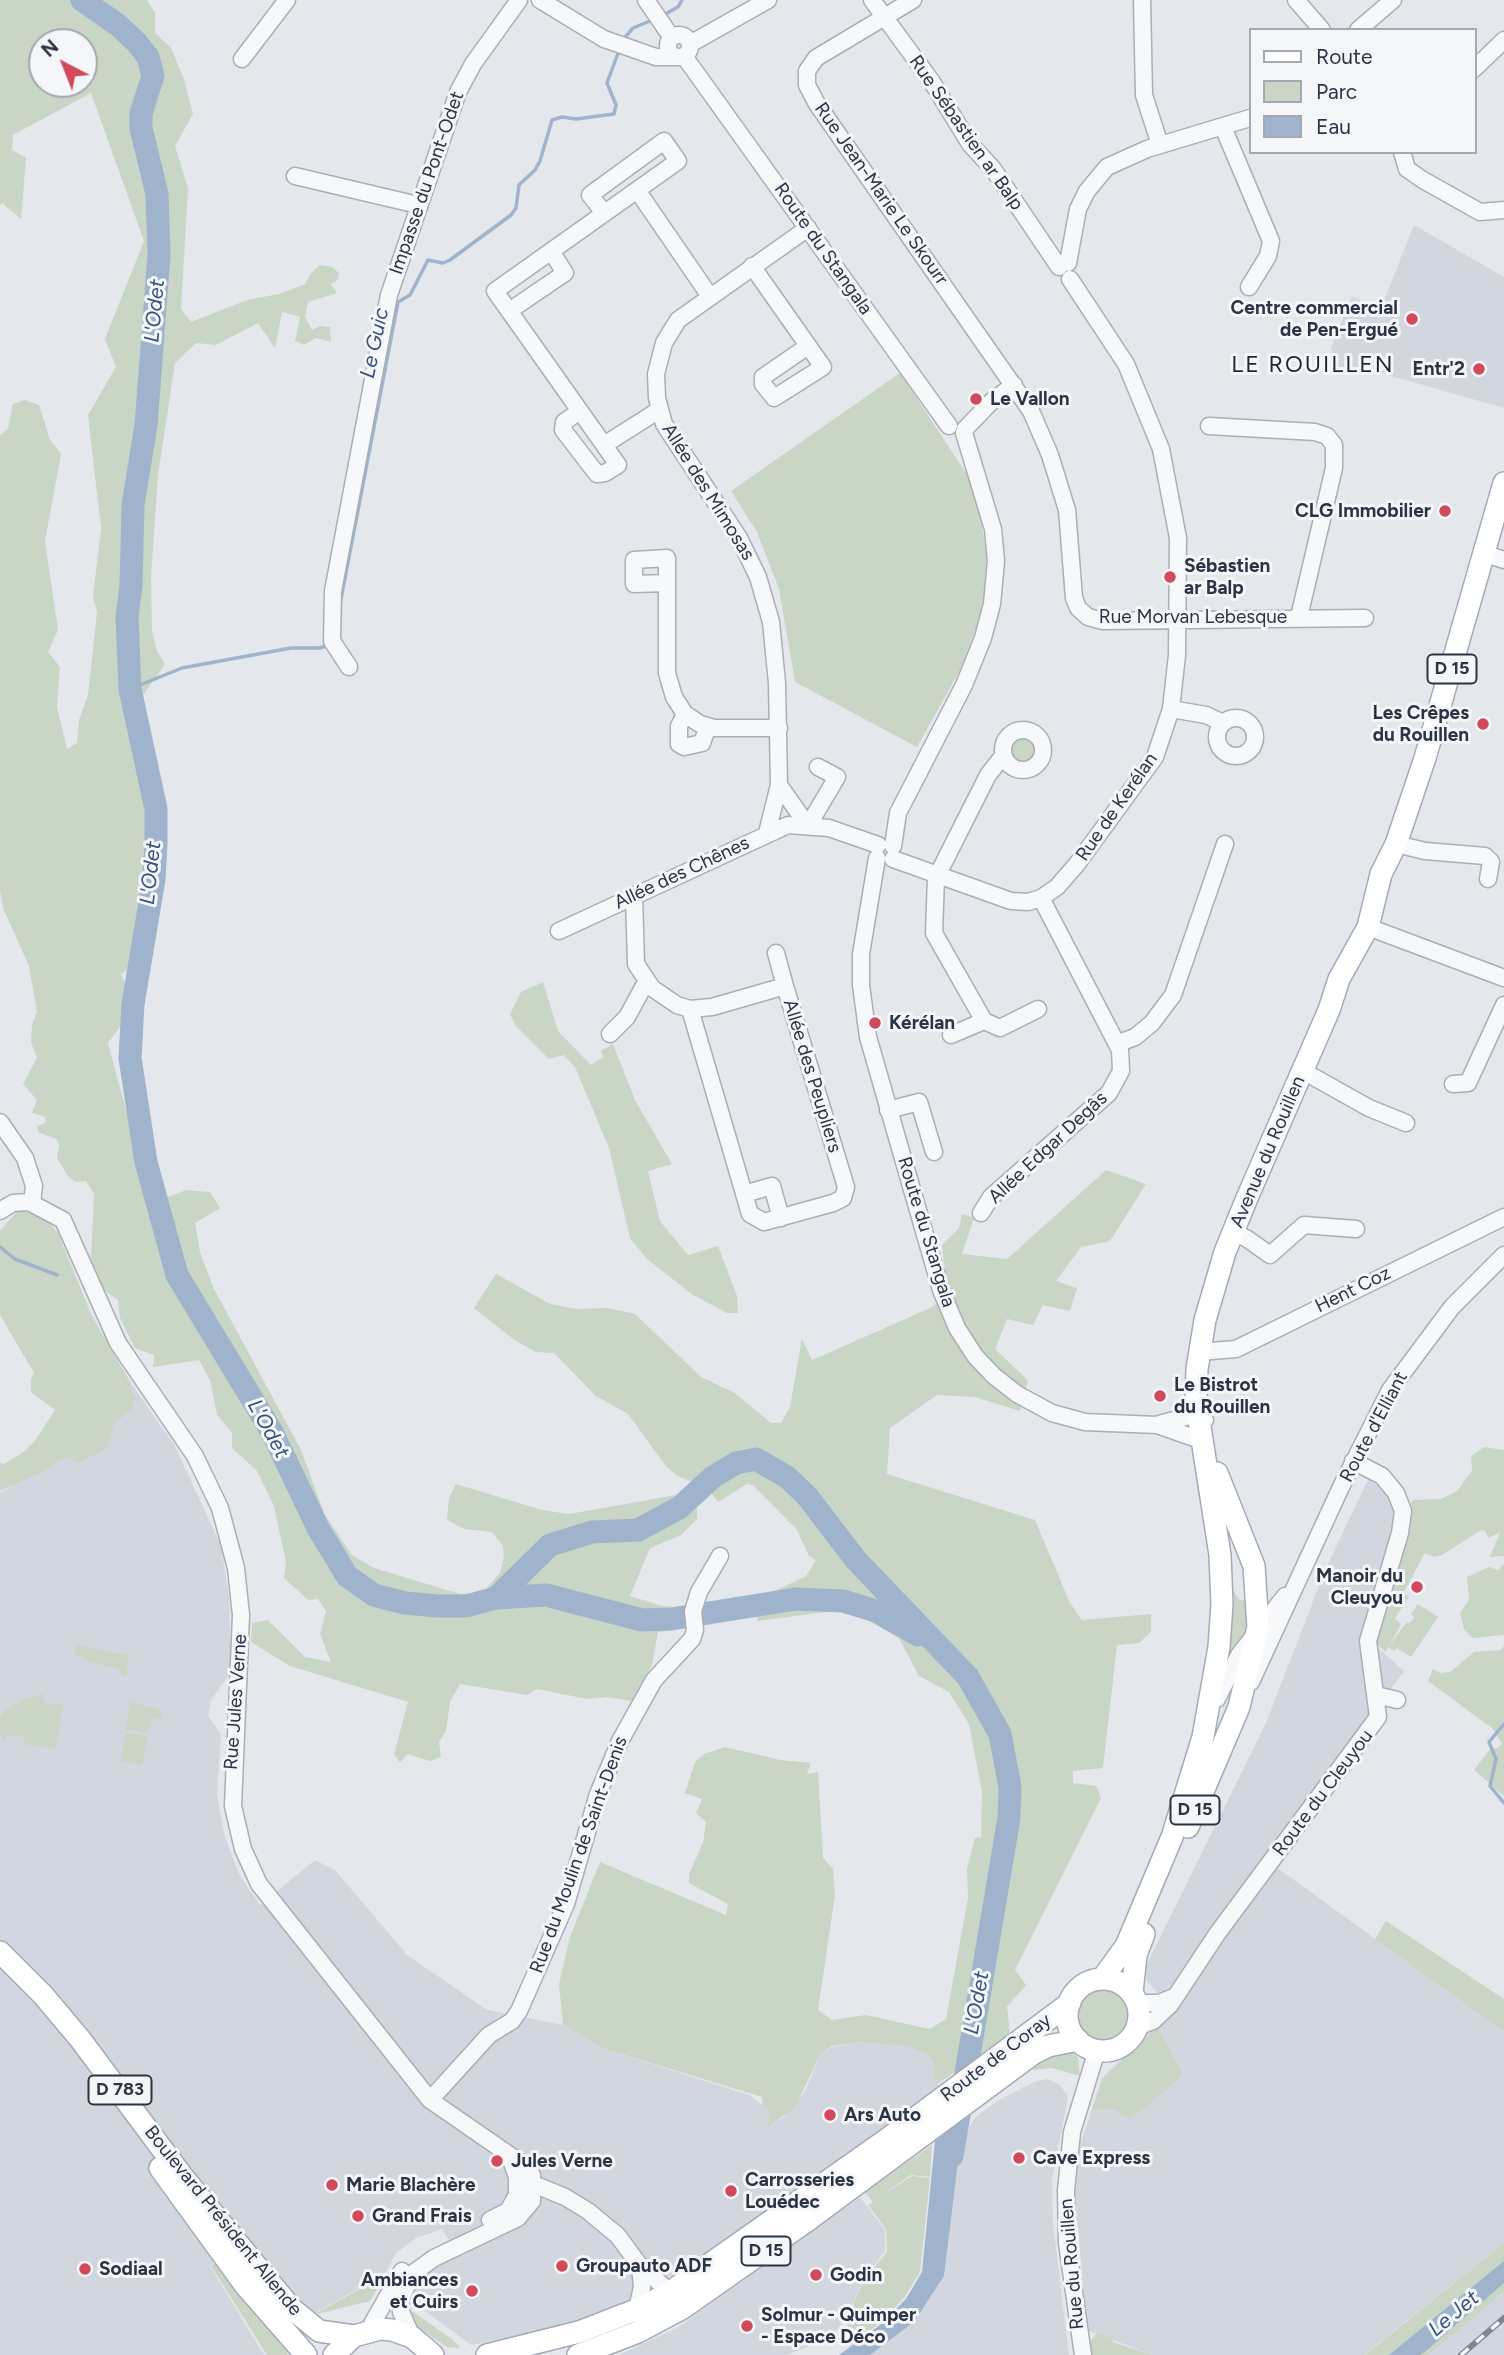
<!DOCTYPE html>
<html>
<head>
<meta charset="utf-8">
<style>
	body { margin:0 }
	#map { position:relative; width:1504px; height:2355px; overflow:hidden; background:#e4e7ec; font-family:Figtree,sans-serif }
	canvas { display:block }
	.legend { position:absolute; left:1249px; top:28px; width:228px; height:126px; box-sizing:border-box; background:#f4f6f9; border:2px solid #a4a8b1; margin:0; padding:9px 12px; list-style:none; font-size:21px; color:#2b3445 }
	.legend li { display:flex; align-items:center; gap:14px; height:35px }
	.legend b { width:35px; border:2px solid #a4a8b1 }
	.north { position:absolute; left:28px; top:28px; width:70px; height:70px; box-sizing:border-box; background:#f4f6f9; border:2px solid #a4a8b1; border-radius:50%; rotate:318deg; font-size:19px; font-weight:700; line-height:28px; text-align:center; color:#2b3445 }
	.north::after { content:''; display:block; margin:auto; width:24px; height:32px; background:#d1495b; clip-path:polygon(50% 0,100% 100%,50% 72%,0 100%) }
</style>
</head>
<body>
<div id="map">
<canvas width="1504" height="2355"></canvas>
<ul class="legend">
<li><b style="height:9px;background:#fff"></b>Route</li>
<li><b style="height:19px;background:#c9d6c5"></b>Parc</li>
<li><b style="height:19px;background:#9fb4cc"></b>Eau</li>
</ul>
<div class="north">N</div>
</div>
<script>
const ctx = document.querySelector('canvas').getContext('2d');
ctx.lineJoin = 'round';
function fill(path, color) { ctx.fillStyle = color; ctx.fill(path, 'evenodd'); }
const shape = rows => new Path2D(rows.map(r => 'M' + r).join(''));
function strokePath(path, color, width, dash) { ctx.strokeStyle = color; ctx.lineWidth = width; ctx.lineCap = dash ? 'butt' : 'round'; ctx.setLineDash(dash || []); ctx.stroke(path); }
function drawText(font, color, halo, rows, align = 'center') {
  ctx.font = font + ' Figtree,sans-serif'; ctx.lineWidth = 6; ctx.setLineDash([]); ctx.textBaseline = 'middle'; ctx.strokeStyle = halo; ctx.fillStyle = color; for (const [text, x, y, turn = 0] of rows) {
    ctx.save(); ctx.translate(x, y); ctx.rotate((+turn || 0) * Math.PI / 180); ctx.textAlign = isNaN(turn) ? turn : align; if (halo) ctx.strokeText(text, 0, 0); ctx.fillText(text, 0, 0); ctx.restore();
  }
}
const built = shape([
	[1414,225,1504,277,1504,408,1367,369,1336,371,1331,348,1352,297,1381,308],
	[132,1385,175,1446,221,1546,229,1597,231,1659,229,1675,211,1700,208,1716,221,1734,217,1796,225,1837,239,1874,260,1905,315,1860,335,1870,407,1955,487,2010,563,2025,602,2048,749,2095,772,2112,767,2126,783,2118,805,2091,821,2053,832,2047,859,2042,907,2046,928,2055,935,2067,933,2077,941,2089,689,2265,621,2303,553,2329,471,2345,412,2301,410,2295,424,2270,457,2254,442,2229,416,2238,396,2253,385,2274,313,2314,244,2239,210,2266,264,2355,0,2355,0,1493,22,1479],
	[1368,1480,1386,1487,1394,1498,1398,1522,1362,1634,1404,1671,1265,1859,1504,2032,1504,2243,1364,2355,1152,2355,1087,2330,1075,2194,1080,2146,1102,2078,1166,2017,1159,1995,1147,1981,1146,1966,1266,1723,1326,1568],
	[1048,2079,1060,2085,1068,2097,1052,2179,1053,2224,1069,2355,870,2355,914,2322,944,2276,958,2162,965,2133,975,2118,997,2101,1037,2081],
	[860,2197,885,2230,885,2251,864,2279,846,2318,831,2338,787,2355,619,2355,677,2328],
	[1504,2287,1504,2355,1424,2355]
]);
const green = shape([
	[0,0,147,0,155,13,155,33,171,48,184,79,193,114,175,146,188,188,181,309,191,322,247,300,279,294,305,284,310,274,320,265,332,267,339,273,338,279,331,284,337,293,308,302,305,317,312,330,320,326,330,327,331,342,316,338,304,345,295,341,300,317,282,312,275,348,258,323,216,345,196,343,175,363,158,475,151,576,152,631,157,651,165,664,128,717,156,813,151,872,133,966,121,974,127,987,122,1024,108,1043,137,1151,147,1205,186,1190,210,1192,220,1208,195,1223,200,1252,213,1287,301,1450,325,1515,352,1555,374,1568,460,1594,483,1592,500,1573,504,1557,503,1546,492,1532,464,1529,447,1520,449,1498,456,1484,542,1510,569,1514,682,1494,697,1508,697,1519,681,1535,650,1548,630,1596,662,1606,691,1608,689,1628,658,1632,652,1665,631,1701,607,1697,587,1699,537,1689,527,1695,460,1684,450,1702,446,1731,439,1742,441,1757,430,1761,407,1754,400,1763,394,1754,408,1702,290,1666,251,1642,252,1623,268,1620,305,1657,331,1662,320,1634,326,1611,318,1599,308,1600,284,1578,286,1562,274,1506,257,1471,232,1448,232,1433,217,1415,210,1380,199,1360,153,1367,154,1355,135,1348,120,1318,118,1300,100,1287,91,1258,94,1194,86,1181,75,1182,68,1176,57,1158,59,1145,56,1139,38,1132,38,1126,45,1123,46,1117,32,1113,37,1100,23,1084,37,1058,31,1042,32,1025,37,1012,29,966,3,908,0,890,0,435,8,429,13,404,25,400,39,405,50,440,61,454,45,541,58,630,48,652,60,667,57,707,67,749,77,743,79,720,88,695,97,612,93,597,101,528,88,415,116,367,105,339,144,241,91,93,13,135,12,150,26,158,21,219,2,203,0,206],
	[42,42,84,42,84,84,42,84],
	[900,373,968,476,980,514,986,552,986,583,978,623,960,670,917,747,795,682,779,589,757,532,731,491],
	'1008 750a15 15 0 1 1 30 0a15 15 0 1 1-30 0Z',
	[543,982,558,1031,591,1065,603,1057,601,1051,613,1044,635,1100,672,1164,648,1171,660,1221,688,1255,718,1246,737,1296,738,1313,727,1313,693,1295,647,1259,630,1238,609,1148,575,1067,564,1055,549,1059,515,1025,510,1014,521,992],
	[1106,1170,1146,1184,1110,1241,1081,1247,1056,1281,1077,1288,1070,1311,1043,1305,1033,1325,1007,1319,995,1349,1028,1380,1020,1411,975,1397,937,1395,890,1428,887,1474,1035,1520,1070,1603,1082,1620,1151,1614,1151,1632,1139,1643,1117,1645,1103,1768,1073,1771,1073,1783,1096,1786,1101,1798,1015,1970,1026,1985,1007,2007,1010,2034,937,2084,933,2077,935,2067,928,2055,907,2046,859,2042,832,2046,821,2053,794,2109,767,2127,771,2112,763,2106,762,2097,602,2048,563,2025,559,1984,570,1937,600,1862,726,1915,728,1904,689,1883,689,1874,703,1843,706,1822,696,1813,702,1799,685,1793,695,1762,704,1754,725,1747,780,1760,811,1763,807,1774,818,1772,823,1858,833,1869,835,1895,818,2010,832,2020,866,2015,930,2029,946,2019,968,1898,967,1869,975,1838,981,1837,982,1792,969,1724,949,1692,919,1676,899,1638,848,1609,758,1621,754,1601,806,1576,816,1560,809,1556,797,1530,753,1485,747,1484,718,1502,706,1487,677,1476,665,1465,628,1414,596,1396,554,1353,536,1352,513,1339,474,1308,496,1274,550,1304,576,1309,608,1308,635,1314,701,1377,735,1393,771,1423,781,1423,790,1407,802,1339,812,1360,928,1309,948,1298,942,1245,959,1228,962,1214,974,1218,962,1254,1007,1259],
	[19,1209,47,1220,58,1233,91,1314,132,1385,129,1387,136,1398,131,1411,114,1423,107,1448,79,1463,66,1457,46,1470,0,1491,0,1463,4,1464,22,1453,34,1442,55,1410,31,1392,31,1379,34,1373,0,1315,0,1231],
	[1484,1447,1504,1450,1504,1556,1490,1557,1500,1532,1489,1538,1485,1531,1481,1530,1442,1555,1434,1557,1425,1553,1404,1592,1409,1597,1395,1618,1401,1625,1389,1646,1407,1622,1410,1623,1414,1617,1411,1614,1418,1604,1438,1617,1411,1657,1397,1648,1394,1651,1388,1647,1386,1652,1372,1640,1408,1539,1412,1500,1441,1499,1457,1491,1472,1471,1471,1456],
	[1504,1564,1504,1635,1472,1638,1464,1629,1460,1613,1469,1600,1467,1577,1489,1567,1498,1570],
	[1232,1590,1240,1600,1250,1601,1252,1629,1219,1677],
	[75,1645,129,1656,126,1677,119,1674,119,1669,86,1661,83,1657,74,1654],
	[1504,1646,1504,1796,1474,1770,1491,1748,1498,1748,1502,1744,1493,1729,1428,1681,1433,1669,1440,1673,1450,1672,1474,1652,1501,1650],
	[43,1694,45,1703,63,1704,55,1749,24,1744,24,1737,7,1735,6,1740,0,1735,0,1719,5,1711,22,1700],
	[131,1702,158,1709,162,1717,160,1720,152,1718,148,1733,125,1729],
	[126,1733,148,1737,142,1765,120,1761],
	[1386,1921,1504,1999,1504,2032,1375,1939],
	'1078 2015a25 25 0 1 1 50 0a25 25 0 1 1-50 0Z',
	[1158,2028,1183,2075,1131,2119,1114,2109,1092,2110,1103,2078],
	[1060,2052,1072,2052,1078,2058,1080,2076,1052,2068,1033,2070,1031,2065],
	[932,2145,930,2177,911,2175,878,2198,912,2176,930,2178,920,2272,904,2298,881,2322,849,2347,847,2318,864,2280,887,2252,886,2229,868,2205,873,2202,865,2192],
	[1504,2243,1504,2292,1428,2355,1365,2355],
	[215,2263,288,2353,287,2355,267,2355,211,2266],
	[385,2275,370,2301,313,2315],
	[405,2306,452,2339,460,2348,447,2347,413,2324],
	[1097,2333,1112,2338,1113,2342,1152,2355,1091,2355,1089,2343]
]);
const water = shape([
	[969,2117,958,2162,944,2276,914,2322,870,2355,839,2355,880,2325,906,2299,922,2272,935,2141],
	[1504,2261,1504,2283,1427,2350,1420,2355,1389,2355]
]);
const stream = shape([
	[662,16,678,7,682,0],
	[622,41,633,28,655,19],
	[340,604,398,302,410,295,428,260,443,263,450,260,511,215,516,208,519,185,535,170,540,161,552,120,562,117,576,119,614,114,616,105,607,83,620,48],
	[130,689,182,668,291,648,319,648,331,645],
	[0,1247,15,1259,57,1275],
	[1504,1724,1489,1742,1496,1759,1490,1786,1504,1803]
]);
const river = shape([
	[82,0,118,25,137,43,148,57,153,76,141,113,141,128,157,194,159,255,146,425,133,505,131,586,127,617,130,689,156,809,156,843,154,879,133,1004,130,1058,146,1162,177,1275,272,1432,319,1530,335,1556,347,1576,374,1595,405,1603,438,1606,466,1606,496,1598,550,1545,592,1532,638,1530,679,1508,713,1477,736,1463,756,1459,787,1477,807,1496,856,1560,968,1677,1000,1734,1010,1787,1009,1818,952,2156],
	[496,1598,546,1595,642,1620,671,1619,796,1599,843,1601,876,1611,918,1635]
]);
const minor = shape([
	[540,0,604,39,656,57,679,57],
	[646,0,672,38],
	[872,0,932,82,970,144,993,169,1059,267],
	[913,0,816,58,807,71,807,85,817,104,1031,411,1050,455,1067,510,1074,598,1078,608,1088,617,1103,621,1365,618],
	[1142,0,1144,95,1160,145],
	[1296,0,1322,30],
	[1358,30,1393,0],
	'668 46a11 11 0 1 1 22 0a11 11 0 1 1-22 0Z',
	[690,44,768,0],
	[684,56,949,426],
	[242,59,287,0],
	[1474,69,1504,40],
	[1223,127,1271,241,1268,256,1249,287],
	[1402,152,1407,169,1423,180,1480,212,1504,210],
	[295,176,418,205],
	[637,190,709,295],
	[604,213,590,195,664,141,678,161,495,291,604,445,659,410],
	[1068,263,1078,209,1087,191,1107,167,1147,149,1250,118],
	[752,266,823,367,774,398,763,384,763,377,808,346],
	[509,311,565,273,551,251],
	[580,411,564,422,563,430,597,474,605,473,618,465,604,445],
	[1209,426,1315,432,1327,436,1334,445,1334,468,1299,617],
	[965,429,992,401,1014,385],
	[1483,553,1504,560],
	[666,583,634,584,634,560,667,558,667,673,674,697,685,714,700,724,714,728,779,728],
	[349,667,332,641,333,591,389,295,458,92,473,64,519,0],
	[1171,709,1206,715,1223,723],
	[685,714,679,726,679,744,684,747,702,743,708,726],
	'1217 737a19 19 0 1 1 38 0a19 19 0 1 1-38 0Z',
	'1003 750a20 20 0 1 1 40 0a20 20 0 1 1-40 0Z',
	[779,785,808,826],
	[808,826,837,777,818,767],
	[767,833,779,785,777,683,771,622,758,577,739,538,664,424,657,398,656,374,664,343,678,320,808,228],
	[1396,844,1425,851,1485,856,1491,862,1488,879],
	[893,846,898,813,964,685,983,638,992,604,996,561,993,529,964,433],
	[877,858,861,954,861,985,868,1037,941,1290,957,1328,975,1356,994,1376,1017,1394,1052,1413,1085,1422,1157,1425,1200,1440],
	[893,859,1011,901,1028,902,1041,898,1120,1050,1121,1071,1109,1093,991,1197,981,1213],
	[634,895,636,964,652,988,677,1005,690,1009,750,1214,764,1222,833,1203,843,1198,846,1187,785,986,712,1007,690,1009],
	[1041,898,1057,887,1077,864,1155,757,1171,709,1177,655,1178,538,1161,449,1126,364,1070,279],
	[1368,927,1504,978],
	[559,931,788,825,829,828,878,845],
	[776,953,785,986],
	[984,1021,1000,1028,1038,1009],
	[610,1034,627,1017,646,982],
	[951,1035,984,1021,934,933,936,878,988,775,1003,756],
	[1119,1043,1135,1037,1152,1023,1173,995,1225,844],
	[1303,1071,1369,1108,1406,1123],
	[1453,1084,1468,1083,1504,1005],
	[888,1110,919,1102,934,1152],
	[0,1122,25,1158,34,1186,32,1203],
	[744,1194,772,1186,781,1218],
	[0,1211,13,1203,29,1202,63,1220,118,1343,195,1456,220,1508,236,1568,241,1615,233,1806,243,1849,259,1884,430,2100,524,2165,532,2175,532,2201,518,2218,434,2258,412,2274,400,2301,401,2312,412,2337],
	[1233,1233,1246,1238,1270,1255,1304,1225,1356,1229],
	[1199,1352,1236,1349,1504,1217],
	[1159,1424,1197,1414,1201,1414,1205,1420],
	[1251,1682,1341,1487,1390,1390,1452,1307,1504,1255],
	[1376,1695,1397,1700],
	[1217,1699,1239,1655,1285,1596],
	[1138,2003,1159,2003,1174,1997],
	[1137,2027,1153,2021,1170,2005,1217,1934,1378,1717,1368,1641,1400,1533,1403,1511,1396,1493,1382,1476,1353,1461],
	[430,2100,489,2035,512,2021,519,2011,566,1904,598,1794,620,1741,654,1680,692,1639,695,1630,693,1611,699,1592,720,1556],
	[526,2181,565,2197,588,2211,618,2236,640,2266,670,2292],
	[490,2220,508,2211,517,2195,517,2177,510,2157],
	[637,2309,642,2287,640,2266],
	[368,2331,402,2271],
	[1083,2355,1067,2243,1066,2190,1072,2132,1097,2050]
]);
const major = shape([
	[1188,1827,1239,1707,1258,1627,1254,1566,1217,1473],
	[0,1952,43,1995,80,2039,183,2177,291,2308,319,2331,354,2336],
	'1067 2015a36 36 0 1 1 72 0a36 36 0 1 1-72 0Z',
	[1102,1979,1126,1946,1172,1837,1203,1737,1219,1647,1222,1604,1220,1555,1196,1401,1197,1369,1205,1320,1225,1252,1247,1198,1329,1010,1339,979,1368,927,1381,874,1396,844,1425,758,1504,483],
	[1132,1993,1136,1955,1144,1934],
	[160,2168,245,2285,306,2355],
	[334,2355,354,2336,380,2329,392,2330,412,2337,433,2355],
	[487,2355,579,2332,641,2308,670,2292,890,2137,1070,2003],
	[578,2355,638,2332,683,2308,804,2223,1034,2053,1048,2046,1078,2040]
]);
const rail = shape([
	[1461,2355,1504,2318]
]);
const markers = [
	[1412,319,7,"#d1495b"],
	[1479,369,7,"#d1495b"],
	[976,399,7,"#d1495b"],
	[1445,511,7,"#d1495b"],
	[1170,577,7,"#d1495b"],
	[1483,724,7,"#d1495b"],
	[875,1023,7,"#d1495b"],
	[1160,1396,7,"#d1495b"],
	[1417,1587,7,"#d1495b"],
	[830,2115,7,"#d1495b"],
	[1019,2158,7,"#d1495b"],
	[497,2161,7,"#d1495b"],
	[332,2185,7,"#d1495b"],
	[731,2191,7,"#d1495b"],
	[358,2216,7,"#d1495b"],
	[562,2266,7,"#d1495b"],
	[85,2269,7,"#d1495b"],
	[816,2275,7,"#d1495b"],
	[472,2291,7,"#d1495b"],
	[747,2326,7,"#d1495b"]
];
const shields = [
	[1452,669,49],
	[1195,1810,49],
	[120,2090,63],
	[766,2251,49]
];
const shieldNames = [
	["D 15",1452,669],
	["D 15",1195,1810],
	["D 783",120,2090],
	["D 15",766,2251]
];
const streetNames = [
	["Rue Sébastien ar Balp",966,133,55],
	["Impasse du Pont-Odet",427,183,-71],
	["Rue Jean-Marie Le Skourr",881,194,55],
	["Route du Stangala",823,249,55],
	["Allée des Mimosas",708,492,58],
	["Rue Morvan Lebesque",1193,617],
	["Rue de Kerélan",1117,807,-55],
	["Allée des Chênes",682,873,-25],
	["Allée des Peupliers",812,1076,73],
	["Allée Edgar Degâs",1048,1148,-43],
	["Avenue du Rouillen",1268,1152,-67],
	["Route du Stangala",926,1232,73],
	["Hent Coz",1353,1290,-26],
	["Route d'Elliant",1374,1427,-62],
	["Rue Jules Verne",236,1702,-86],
	["Route du Cleuyou",1323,1793,-53],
	["Rue du Moulin de Saint-Denis",579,1855,-70],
	["Route de Coray",996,2058,-37],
	["Boulevard Président Allende",223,2221,51],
	["Rue du Rouillen",1072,2264,-95]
];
const poiNames = [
	["Centre commercial",1398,308,"right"],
	["de Pen-Ergué",1398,330,"right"],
	["Entr'2",1465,369,"right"],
	["Le Vallon",990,399],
	["CLG Immobilier",1431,511,"right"],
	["Sébastien",1184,566],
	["ar Balp",1184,588],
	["Les Crêpes",1469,713,"right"],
	["du Rouillen",1469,735,"right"],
	["Kérélan",889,1023],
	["Le Bistrot",1174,1385],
	["du Rouillen",1174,1407],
	["Manoir du",1403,1576,"right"],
	["Cleuyou",1403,1598,"right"],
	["Ars Auto",844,2115],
	["Cave Express",1033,2158],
	["Jules Verne",511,2161],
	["Carrosseries",745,2180],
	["Louédec",745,2202],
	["Marie Blachère",346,2185],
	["Grand Frais",372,2216],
	["Groupauto ADF",576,2266],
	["Sodiaal",99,2269],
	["Godin",830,2275],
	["Ambiances",458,2280,"right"],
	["et Cuirs",458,2302,"right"],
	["Solmur - Quimper",761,2315],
	["- Espace Déco",761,2337]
];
const waterNames = [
	["L'Odet",155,311,-85],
	["Le Guic",375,343,-78],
	["L'Odet",151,873,-84],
	["L'Odet",268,1429,61],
	["L'Odet",977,2003,-80],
	["Le Jet",1454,2314,-40]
];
const quarterNames = [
	["LE ROUILLEN",1313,365]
];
fill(built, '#d2d6de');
fill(green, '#c9d6c5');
fill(water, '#9fb4cc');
strokePath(stream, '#9fb4cc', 3.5);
strokePath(river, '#9fb4cc', 23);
strokePath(minor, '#a9aeb7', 19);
strokePath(major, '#a3abb8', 24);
strokePath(minor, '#f7f8fa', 16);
strokePath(major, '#fff', 21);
strokePath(rail, '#7d8696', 6);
strokePath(rail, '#f4f6f9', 3.5, [10]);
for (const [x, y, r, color] of markers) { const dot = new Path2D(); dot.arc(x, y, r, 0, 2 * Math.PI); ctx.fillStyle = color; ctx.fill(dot); strokePath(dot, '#f4f6f9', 2.5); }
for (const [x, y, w] of shields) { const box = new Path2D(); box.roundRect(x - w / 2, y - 14.5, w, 29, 5); ctx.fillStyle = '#f4f6f9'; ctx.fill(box); strokePath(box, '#2b3445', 2); }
drawText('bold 18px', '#2b3445', null, shieldNames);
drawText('19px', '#2b3445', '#f4f6f9', streetNames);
drawText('bold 19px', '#2b3445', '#f4f6f9', poiNames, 'left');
drawText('italic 21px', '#34527a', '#f4f6f9', waterNames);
ctx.letterSpacing = '2px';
drawText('23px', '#1d2536', '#f4f6f9', quarterNames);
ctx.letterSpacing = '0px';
</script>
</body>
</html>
